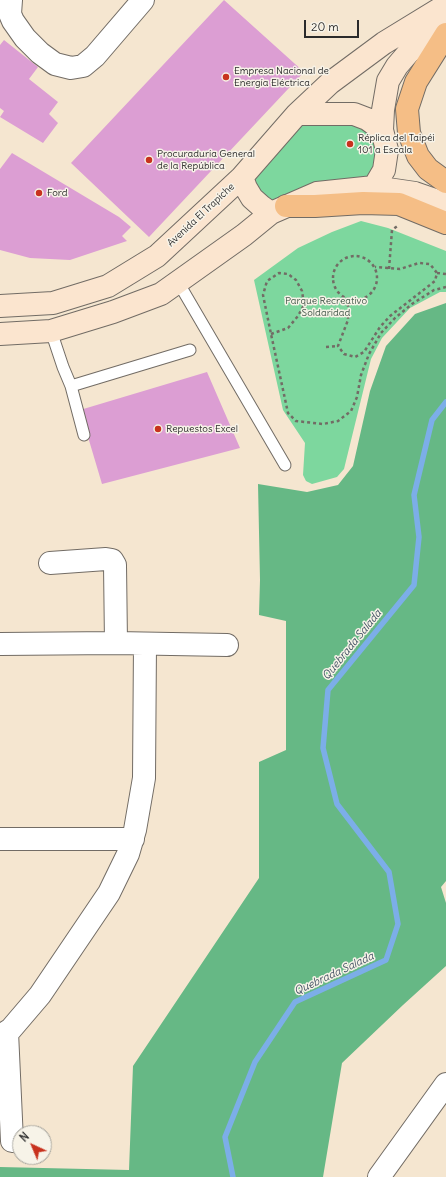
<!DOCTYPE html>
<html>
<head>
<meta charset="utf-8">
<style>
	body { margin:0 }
	#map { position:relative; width:446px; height:1177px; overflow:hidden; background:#f5e6d0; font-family:Delius,sans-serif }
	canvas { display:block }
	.north { position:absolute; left:12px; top:1125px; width:40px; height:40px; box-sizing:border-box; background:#f7f3e8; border:1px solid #a5a39c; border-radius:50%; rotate:316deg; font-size:11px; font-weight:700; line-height:16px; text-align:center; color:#2b2b2b }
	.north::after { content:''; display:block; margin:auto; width:14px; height:18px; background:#c8321e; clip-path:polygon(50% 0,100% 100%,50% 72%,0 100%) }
	.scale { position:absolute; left:304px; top:20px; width:55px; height:18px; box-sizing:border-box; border:2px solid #2b2b2b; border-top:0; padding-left:5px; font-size:12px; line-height:14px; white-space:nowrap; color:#2b2b2b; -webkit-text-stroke:3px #f7f3e8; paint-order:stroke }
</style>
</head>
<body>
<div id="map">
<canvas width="446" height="1177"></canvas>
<div class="north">N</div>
<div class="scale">20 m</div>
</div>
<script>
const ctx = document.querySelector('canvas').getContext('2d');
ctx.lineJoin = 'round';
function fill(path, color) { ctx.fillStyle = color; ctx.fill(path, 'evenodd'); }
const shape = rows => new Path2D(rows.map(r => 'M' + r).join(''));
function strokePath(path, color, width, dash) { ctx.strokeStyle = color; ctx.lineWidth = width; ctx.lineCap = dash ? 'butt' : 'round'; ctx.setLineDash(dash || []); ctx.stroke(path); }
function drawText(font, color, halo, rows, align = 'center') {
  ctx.font = font + ' Delius,sans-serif'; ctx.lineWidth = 3; ctx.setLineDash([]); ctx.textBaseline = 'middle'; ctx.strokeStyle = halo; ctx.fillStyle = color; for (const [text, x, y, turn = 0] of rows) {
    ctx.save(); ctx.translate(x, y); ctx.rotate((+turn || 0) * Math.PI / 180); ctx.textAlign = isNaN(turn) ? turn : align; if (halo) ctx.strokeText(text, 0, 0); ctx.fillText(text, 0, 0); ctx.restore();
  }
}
const green = shape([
	[303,119,361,122,381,145,368,183,275,205,249,179],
	[361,221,388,228,446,251,446,292,440,292,410,308,382,338,371,359,344,469,337,477,312,484,306,481,303,475,305,443,283,410,254,280,298,248,332,232]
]);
const forest = shape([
	[446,303,446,881,441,887,446,903,446,966,403,1005,342,1063,323,1177,0,1177,0,1167,129,1170,133,1066,259,878,259,762,286,750,286,621,259,615,260,580,258,484,307,492,338,485,353,466,370,391,386,346,415,314]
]);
const stream = shape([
	[233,1177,225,1137,255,1062,295,1002,386,960,398,924,389,872,337,804,323,748,328,690,414,585,419,537,414,495,432,420,446,402]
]);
const building = shape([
	[224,0,304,72,149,237,71,163],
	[4,40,38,67,29,79,58,102,49,114,58,123,43,143,0,117,4,111,0,108,0,45],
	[12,153,119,217,131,227,122,236,127,241,70,260,30,258,0,250,0,169],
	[207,372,240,448,102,484,80,410]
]);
const path = shape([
	'333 278a22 22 0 1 1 44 0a22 22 0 1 1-44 0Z',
	[389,269,392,230,399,225],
	[437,273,446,274],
	[346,298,348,304,348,320,338,346,344,354,355,357,364,352,380,327,390,316,435,281,437,273,430,264,419,263,400,269,375,267],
	[271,334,288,328,298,316,304,305,302,291,296,280,288,274,279,273,267,281,263,295,271,334,288,413,296,421,323,424,338,421,351,411,357,397,361,375,369,354,381,333,395,318,412,304,434,290,446,287],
	[326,347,338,346]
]);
const service = shape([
	[178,282,285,465],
	[51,331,63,367,71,386,84,435],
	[71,386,190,350]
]);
const minor = shape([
	[11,0,10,14,13,21,25,38,40,53,55,64,71,68,83,66,95,56,143,0],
	[50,563,106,559,112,560,115,565,116,643],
	[0,644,116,643,227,645],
	[0,839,133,839],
	[7,1032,12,1141],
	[0,1036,11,1029,40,995,109,893,128,854,135,830,144,778,145,644]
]);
const tertiary = shape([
	[379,1177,446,1084]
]);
const secondary = shape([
	[297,114,354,114,367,119,382,130],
	[242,177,246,188,252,198,261,206,271,213],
	[374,187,384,170,387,150,382,130,383,110,388,81,397,66,409,52,446,29],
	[0,306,53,303,108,286,157,256,242,177,297,114,330,83,384,43,446,5],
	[0,334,51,331,113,312,161,294,244,235,271,213,317,193,374,187,415,193,446,204]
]);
const trunk = shape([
	[446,34,416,82,407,109,409,133,418,156,428,169,446,182],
	[286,206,315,206,363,203,399,204,446,223]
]);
const markers = [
	[226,77,4,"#c8321e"],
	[350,144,4,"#c8321e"],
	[149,160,4,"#c8321e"],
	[39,193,4,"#c8321e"],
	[158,429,4,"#c8321e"]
];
const poiNames = [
	["Empresa Nacional de",234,71],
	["Energía Eléctrica",234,83],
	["Réplica del Taipéi",358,138],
	["101 a Escala",358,150],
	["Procuraduría General",157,154],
	["de la República",157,166],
	["Ford",47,193],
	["Repuestos Excel",166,429]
];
const streetNames = [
	["Avenida El Trapiche",201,215,-43]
];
const parkNames = [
	["Parque Recreativo",326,301],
	["Soldaridad",326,313]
];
const waterNames = [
	["Quebrada Salada",352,645,-51],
	["Quebrada Salada",334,974,-25]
];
fill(green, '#7dd79e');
fill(forest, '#66b885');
strokePath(stream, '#7caee8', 5.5);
fill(building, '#dc9ed3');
strokePath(service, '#726c65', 13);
strokePath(minor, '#726c65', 24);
strokePath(tertiary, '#726c65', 24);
strokePath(secondary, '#726c65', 24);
strokePath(trunk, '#726c65', 24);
strokePath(path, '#726c65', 2.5, [3, 3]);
strokePath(service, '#fff', 11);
strokePath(minor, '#fff', 22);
strokePath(tertiary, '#fff', 22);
strokePath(secondary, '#fbe5cf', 22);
strokePath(trunk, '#f5be86', 22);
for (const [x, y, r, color] of markers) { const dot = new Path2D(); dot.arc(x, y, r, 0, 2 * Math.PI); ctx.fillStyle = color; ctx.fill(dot); strokePath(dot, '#f7f3e8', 1.5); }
drawText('10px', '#2b2b2b', '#f7f3e8', poiNames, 'left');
drawText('10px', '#2b2b2b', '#f7f3e8', streetNames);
drawText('10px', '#405648', '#f7f3e8', parkNames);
drawText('italic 11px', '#435264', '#f7f3e8', waterNames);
</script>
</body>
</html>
